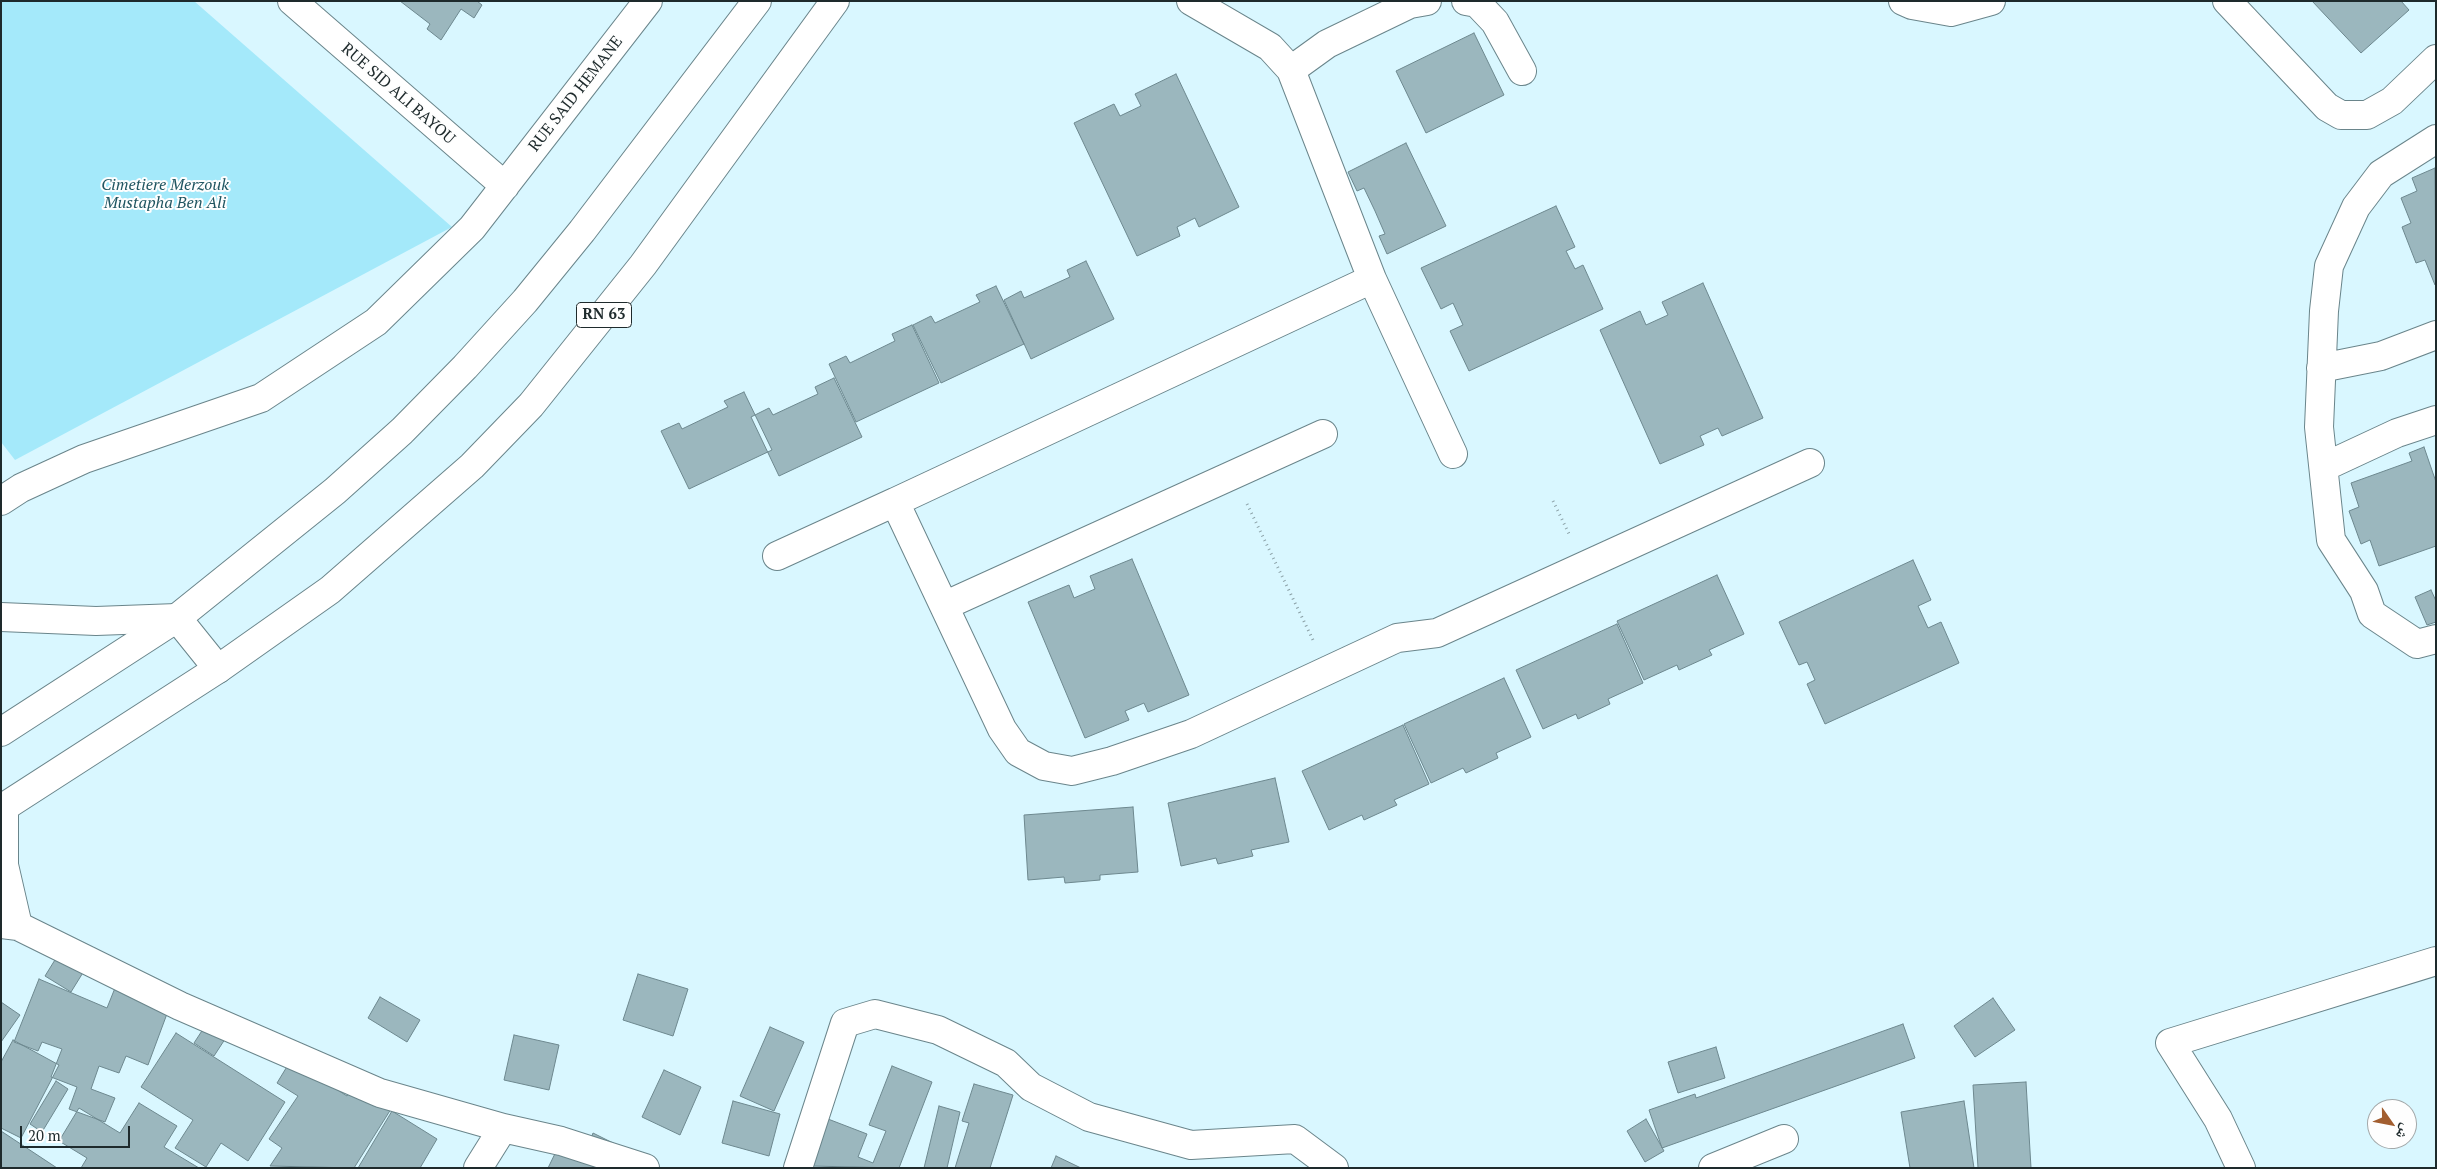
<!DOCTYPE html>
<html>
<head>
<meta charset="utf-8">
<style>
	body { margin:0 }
	#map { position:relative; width:2437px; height:1169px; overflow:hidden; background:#d9f7ff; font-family:"PT Serif","Noto Naskh Arabic",serif }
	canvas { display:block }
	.frame { position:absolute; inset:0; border:2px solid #1e2a2c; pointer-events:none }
	.north { position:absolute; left:2367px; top:1099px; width:50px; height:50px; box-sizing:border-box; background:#fefefe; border:1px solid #a4a9aa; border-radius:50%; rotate:123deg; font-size:14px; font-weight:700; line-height:20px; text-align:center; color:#1e2a2c }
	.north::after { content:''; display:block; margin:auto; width:18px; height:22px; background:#a25e30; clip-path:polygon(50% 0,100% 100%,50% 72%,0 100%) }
	.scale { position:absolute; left:20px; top:1126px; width:110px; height:22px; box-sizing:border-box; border:2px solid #1e2a2c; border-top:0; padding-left:6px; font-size:15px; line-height:18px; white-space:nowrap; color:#1e2a2c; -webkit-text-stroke:4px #fefefe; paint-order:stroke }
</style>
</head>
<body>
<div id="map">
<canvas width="2437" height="1169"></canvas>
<div class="frame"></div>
<div class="north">ش</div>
<div class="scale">20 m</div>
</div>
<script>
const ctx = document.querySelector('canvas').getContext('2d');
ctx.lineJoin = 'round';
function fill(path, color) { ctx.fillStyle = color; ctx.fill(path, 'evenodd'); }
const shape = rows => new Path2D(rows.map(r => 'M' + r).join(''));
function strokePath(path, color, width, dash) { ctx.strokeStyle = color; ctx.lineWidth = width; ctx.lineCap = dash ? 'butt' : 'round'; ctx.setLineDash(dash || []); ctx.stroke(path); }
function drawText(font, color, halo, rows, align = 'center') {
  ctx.font = font + ' "PT Serif",serif'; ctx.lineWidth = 4; ctx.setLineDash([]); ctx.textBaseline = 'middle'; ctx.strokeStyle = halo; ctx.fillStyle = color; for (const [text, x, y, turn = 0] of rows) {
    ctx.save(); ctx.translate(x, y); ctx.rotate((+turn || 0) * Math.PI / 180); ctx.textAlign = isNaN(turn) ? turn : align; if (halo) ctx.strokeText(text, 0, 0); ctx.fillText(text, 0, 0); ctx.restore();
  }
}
const green = shape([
	[1,1,194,1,452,227,15,460,1,442]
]);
const building = shape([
	[400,1,477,1,482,5,474,18,461,9,441,40,427,29,430,24,400,1],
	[2312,1,2401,1,2409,10,2361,53,2312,1],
	[1474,33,1504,95,1426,133,1396,71,1474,33],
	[1176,74,1239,207,1199,227,1195,218,1177,227,1180,236,1137,256,1074,123,1114,104,1120,116,1141,106,1135,94,1176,74],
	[1406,143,1446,226,1387,254,1379,236,1385,234,1375,211,1364,188,1357,191,1348,172,1406,143],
	[2435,168,2436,285,2435,285,2425,260,2416,263,2402,227,2411,223,2401,198,2417,191,2412,178,2435,168],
	[1556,206,1575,247,1566,251,1575,269,1583,265,1603,309,1469,371,1450,331,1463,325,1453,303,1441,309,1421,268,1556,206],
	[1086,261,1114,319,1031,359,1004,300,1021,291,1024,298,1070,277,1067,270,1086,261],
	[1703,283,1763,418,1722,436,1718,428,1700,436,1704,445,1660,464,1600,330,1640,311,1646,325,1668,315,1662,302,1703,283],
	[996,286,1024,344,941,383,913,325,931,316,935,323,980,302,976,295,996,286],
	[912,325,939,383,856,422,829,364,846,356,850,363,895,341,892,334,912,325],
	[834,378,862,437,779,476,751,417,769,408,773,415,818,394,815,387,834,378],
	[744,392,772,450,689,489,661,431,679,423,682,429,728,407,724,401,744,392],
	[2424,447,2436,482,2436,546,2379,566,2370,540,2361,544,2349,511,2359,507,2351,483,2412,461,2409,453,2424,447],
	[1132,559,1189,695,1148,712,1144,703,1125,711,1129,720,1085,738,1028,602,1069,585,1074,598,1095,589,1090,576,1132,559],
	[1913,560,1931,600,1918,606,1928,628,1941,622,1959,663,1825,724,1807,684,1815,680,1807,662,1799,665,1779,622,1913,560],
	[1717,575,1744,634,1709,650,1712,655,1679,670,1677,665,1644,680,1617,621,1717,575],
	[2431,590,2436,601,2436,622,2427,625,2415,597,2431,590],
	[1617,624,1643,683,1608,699,1610,704,1578,719,1576,714,1543,729,1516,670,1617,624],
	[1504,678,1531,737,1496,753,1498,758,1466,773,1463,768,1431,783,1404,724,1504,678],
	[1403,725,1429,784,1394,800,1397,805,1364,820,1362,815,1329,830,1302,771,1403,725],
	[1275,778,1289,842,1251,850,1253,856,1218,864,1216,858,1181,866,1168,803,1275,778],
	[1133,807,1138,872,1100,875,1100,880,1065,883,1064,877,1028,880,1024,815,1133,807],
	[58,955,84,971,71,992,45,976,58,955],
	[638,974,688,989,673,1036,623,1020,638,974],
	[39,979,107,1008,117,983,171,1003,148,1065,126,1056,119,1073,99,1066,91,1089,115,1098,105,1122,69,1109,77,1087,51,1077,62,1049,42,1042,38,1051,14,1042,39,979],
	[380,997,420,1020,407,1042,368,1018,380,997],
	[1993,998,2015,1030,1975,1057,1954,1026,1993,998],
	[1,1002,20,1015,1,1042,1,1002],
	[209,1020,229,1033,214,1056,194,1043,209,1020],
	[1903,1024,1915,1058,1662,1148,1649,1110,1695,1094,1696,1098,1903,1024],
	[770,1027,804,1042,774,1111,740,1096,770,1027],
	[176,1033,285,1102,248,1161,221,1143,206,1167,175,1148,193,1120,141,1087,176,1033],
	[514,1035,559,1045,549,1090,504,1080,514,1035],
	[13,1040,59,1065,21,1138,1,1128,1,1062,13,1040],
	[1716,1047,1725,1078,1678,1093,1668,1062,1716,1047],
	[291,1060,347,1096,354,1085,391,1109,354,1168,270,1166,282,1148,269,1139,298,1096,277,1083,291,1060],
	[892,1066,932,1082,899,1168,810,1166,828,1119,867,1134,858,1157,873,1163,886,1131,869,1125,892,1066],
	[664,1070,701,1087,680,1135,642,1117,664,1070],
	[56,1081,68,1089,42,1132,30,1124,56,1081],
	[2026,1082,2031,1168,1978,1168,1973,1085,2026,1082],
	[974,1084,1013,1095,990,1168,955,1168,969,1123,962,1121,974,1084],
	[733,1101,780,1114,769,1156,722,1143,733,1101],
	[1964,1101,1974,1168,1910,1168,1901,1112,1964,1101],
	[139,1103,177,1126,164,1147,199,1168,81,1168,87,1158,59,1141,79,1108,120,1133,139,1103],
	[939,1106,960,1112,947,1168,924,1168,939,1106],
	[392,1111,437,1139,420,1168,358,1168,392,1111],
	[1646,1119,1664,1151,1645,1162,1627,1131,1646,1119],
	[567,1129,590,1141,593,1133,631,1152,623,1168,548,1168,567,1129],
	[1,1131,57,1168,1,1168,1,1131],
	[1056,1156,1081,1168,1051,1168,1056,1156]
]);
const path = shape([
	[1553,501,1570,536],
	[1247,504,1313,640]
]);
const minor = shape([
	[292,1,505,186],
	[1191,1,1270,47,1291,70,1372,279,895,502,1002,729,1018,752,1044,766,1072,771,1112,761,1191,734,1397,638,1437,633,1810,463],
	[1466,1,1477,3,1495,22,1522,71],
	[1903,1,1912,5,1951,12,1991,1],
	[2227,1,2327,107,2341,115,2367,115,2392,101,2436,59],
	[1291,70,1327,44,1410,4,1427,1],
	[2436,139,2381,174,2356,207,2329,266,2324,311,2319,427,2331,540,2364,591,2372,614,2417,644,2436,639],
	[1372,279,1453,454],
	[2321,368,2381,356,2436,335],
	[2324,467,2397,433,2436,420],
	[1,501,21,488,84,459,261,398,376,322,472,228,648,1],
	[777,556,895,502],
	[944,606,1323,434],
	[1,617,96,621,177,618,218,669],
	[4,807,4,865,18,926],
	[1,924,18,926,180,1006,380,1093,503,1128,478,1168],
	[503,1128,561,1141,645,1168],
	[798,1168,845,1023,875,1014,938,1030,1006,1063,1031,1087,1089,1117,1191,1145,1295,1139,1334,1168],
	[1713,1168,1784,1139],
	[2241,1168,2218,1119,2170,1043,2436,961]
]);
const major = shape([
	[1,732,177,618,335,491,402,431,465,367,525,301,582,231,757,1],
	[1,809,218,669,330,590,472,466,531,405,643,265,835,1]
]);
const shields = [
	[604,315,55]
];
const shieldNames = [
	["RN 63",604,315]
];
const streetNames = [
	["RUE SID ALI BAYOU",398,94,41],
	["RUE SAID HEMANE",576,94,-52]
];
const parkNames = [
	["Cimetiere Merzouk",165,185],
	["Mustapha Ben Ali",165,203]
];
fill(green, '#a4e9fa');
fill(building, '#9bb7be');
strokePath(building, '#6d888f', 1);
strokePath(minor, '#6a858b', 30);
strokePath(major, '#6a858b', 30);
strokePath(path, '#8ca2a8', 3, [1, 4]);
strokePath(minor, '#fff', 28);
strokePath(major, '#fff', 28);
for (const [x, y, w] of shields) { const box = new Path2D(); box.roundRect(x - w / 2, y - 12.5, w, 25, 4); ctx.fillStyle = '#fefefe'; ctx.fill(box); strokePath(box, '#1e2a2c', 1); }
drawText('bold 15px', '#1e2a2c', null, shieldNames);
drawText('16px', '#1e2a2c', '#fefefe', streetNames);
drawText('italic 16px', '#1f5561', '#fefefe', parkNames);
</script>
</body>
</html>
